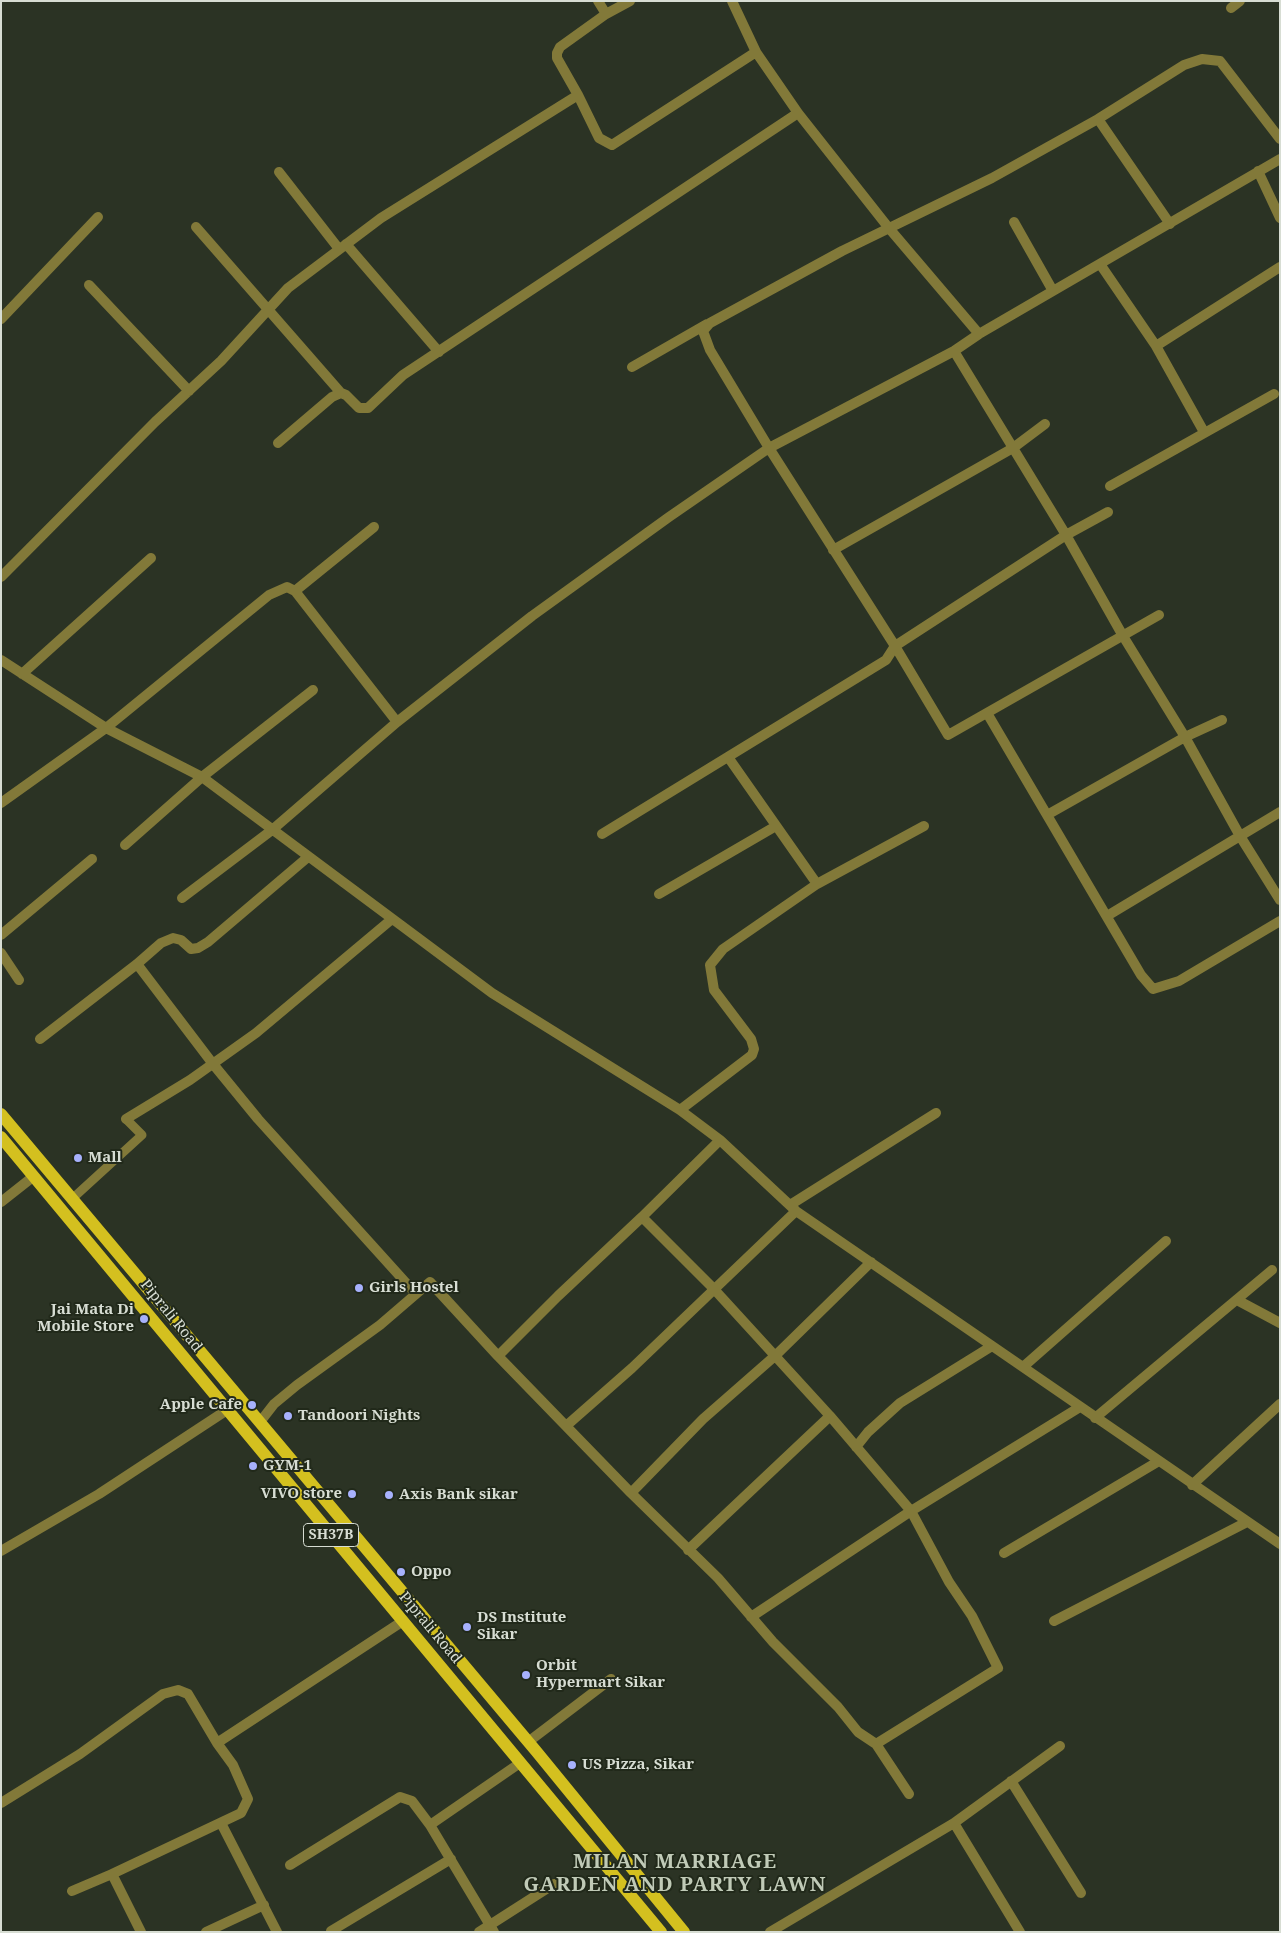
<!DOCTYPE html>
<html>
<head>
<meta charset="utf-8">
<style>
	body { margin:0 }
	#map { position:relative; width:1281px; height:1933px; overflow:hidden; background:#2b3324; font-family:"Noto Serif",serif }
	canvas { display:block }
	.frame { position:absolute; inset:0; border:2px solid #d7ddd3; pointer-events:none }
</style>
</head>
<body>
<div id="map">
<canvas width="1281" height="1933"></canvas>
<div class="frame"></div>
</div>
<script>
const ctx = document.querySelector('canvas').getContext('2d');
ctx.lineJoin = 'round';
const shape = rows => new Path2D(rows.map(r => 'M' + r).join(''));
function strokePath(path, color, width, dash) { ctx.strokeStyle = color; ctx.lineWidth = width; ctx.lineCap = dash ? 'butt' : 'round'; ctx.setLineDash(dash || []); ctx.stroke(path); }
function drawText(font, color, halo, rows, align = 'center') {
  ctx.font = font + ' "Noto Serif",serif'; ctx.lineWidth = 4; ctx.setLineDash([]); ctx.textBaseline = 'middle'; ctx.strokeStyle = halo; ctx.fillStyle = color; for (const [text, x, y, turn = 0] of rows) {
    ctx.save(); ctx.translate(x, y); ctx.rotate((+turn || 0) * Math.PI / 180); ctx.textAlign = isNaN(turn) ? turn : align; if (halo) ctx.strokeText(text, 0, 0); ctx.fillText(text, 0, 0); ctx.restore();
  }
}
const lane = shape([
	[73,1198,142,1135,126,1119]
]);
const street = shape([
	[598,1,606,14,630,1],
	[732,1,756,52],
	[1231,8,1240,1],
	[578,95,557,58,557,53,560,47,606,14],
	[1098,119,1170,224],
	[1258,171,1280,218],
	[279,172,339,249],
	[1014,222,1053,291],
	[196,227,341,393],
	[346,244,439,352],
	[1100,264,1156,346,1204,432],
	[89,285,189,391],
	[1,319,98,217],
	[1156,346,1280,267],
	[954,351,1066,535,1123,636,1185,737,1240,836,1280,900],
	[632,367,707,324],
	[278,443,332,397,341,393,346,395,359,408,368,408,403,375,798,113],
	[1110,486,1274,394],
	[1108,512,1066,535,895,646,769,448,710,350,703,331,710,323,842,251,992,178,1098,119,1184,65,1202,59,1220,61,1280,139],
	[833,550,1013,448,1045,424],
	[1,577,155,422,221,361,288,288,381,218,578,95,599,138,612,145,756,52,798,113,888,227,979,334],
	[295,591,374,527],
	[895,646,948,735,1159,615],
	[1,660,106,728,202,777,492,993,680,1110,720,1140,796,1211,1280,1544],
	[22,674,151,558],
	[987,713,1141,975,1153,989,1179,981,1280,921],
	[728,757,817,884],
	[1,803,106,728,269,595,287,587,295,591,397,722],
	[1047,815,1185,737,1222,720],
	[602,834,886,660,895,646],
	[125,845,202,777,313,690],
	[659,894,776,826],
	[182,898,272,830,397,722,532,616,669,517,769,448,954,351,979,334,1280,159],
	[1107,916,1280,812],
	[1,935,92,859],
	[1,953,19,980],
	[137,964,213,1064,258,1119,416,1294],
	[40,1039,137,964,161,943,173,938,181,940,191,949,198,948,208,942,308,857],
	[680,1110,752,1055,754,1049,751,1039,714,990,710,965,723,949,817,884,924,826],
	[126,1119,190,1080,256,1033,392,919],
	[1,1202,34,1176],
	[790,1205,936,1113],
	[642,1217,713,1288,830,1416],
	[1237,1300,1280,1323],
	[498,1356,558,1296,642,1217,720,1140],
	[1023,1367,1166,1241],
	[1095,1418,1272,1270],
	[260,1422,274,1404,297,1385,380,1325,430,1282,498,1356,631,1493,718,1578,773,1642,838,1707,858,1732,876,1744,909,1794],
	[566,1426,632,1368,796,1211],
	[856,1447,868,1432,900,1403,992,1346],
	[1192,1485,1280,1404],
	[631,1493,703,1419,776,1355,871,1262],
	[688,1550,830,1416,911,1511,949,1582,972,1616,998,1668,876,1744],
	[1,1551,99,1494,227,1410],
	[1004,1553,1159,1461],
	[751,1617,911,1511,1080,1407],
	[1054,1621,1247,1522],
	[528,1742,611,1679],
	[1011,1781,1081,1893],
	[1,1803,80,1754,163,1694,178,1690,188,1694,217,1743,403,1621],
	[221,1823,277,1932],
	[954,1823,1020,1932],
	[430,1825,520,1763],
	[290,1865,400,1797,412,1801,430,1825,494,1932],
	[112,1874,141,1932],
	[72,1891,112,1874,241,1813,248,1799,233,1765,217,1743],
	[331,1931,451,1859],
	[206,1932,264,1905],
	[479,1932,554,1884],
	[770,1932,954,1823,1060,1746]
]);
const primary = shape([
	[1,1114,536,1751,684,1932],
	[1,1137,661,1932]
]);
const markers = [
	[78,1158,5,"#a7b1fc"],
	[359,1288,5,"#a7b1fc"],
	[144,1319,5,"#a7b1fc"],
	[252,1405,5,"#a7b1fc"],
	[288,1416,5,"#a7b1fc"],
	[253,1466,5,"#a7b1fc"],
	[352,1494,5,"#a7b1fc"],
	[389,1495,5,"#a7b1fc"],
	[401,1572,5,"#a7b1fc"],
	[467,1627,5,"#a7b1fc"],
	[526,1675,5,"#a7b1fc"],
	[572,1765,5,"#a7b1fc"]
];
const shields = [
	[331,1535,55]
];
const shieldNames = [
	["SH37B",331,1535]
];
const poiNames = [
	["Mall",88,1158],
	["Girls Hostel",369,1288],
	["Jai Mata Di",134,1310,"right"],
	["Mobile Store",134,1327,"right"],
	["Apple Cafe",242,1405,"right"],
	["Tandoori Nights",298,1416],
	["GYM-1",263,1466],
	["VIVO store",342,1494,"right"],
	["Axis Bank sikar",399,1495],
	["Oppo",411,1572],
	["DS Institute",477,1618],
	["Sikar",477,1635],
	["Orbit",536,1666],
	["Hypermart Sikar",536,1683],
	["US Pizza, Sikar",582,1765]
];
const streetNames = [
	["Piprali Road",171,1316,51],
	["Piprali Road",430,1628,50]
];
const districtNames = [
	["MILAN MARRIAGE",675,1862],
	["GARDEN AND PARTY LAWN",675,1885]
];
strokePath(lane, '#827939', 9);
strokePath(street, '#827939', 10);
strokePath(primary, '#d4c01f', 12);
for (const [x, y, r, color] of markers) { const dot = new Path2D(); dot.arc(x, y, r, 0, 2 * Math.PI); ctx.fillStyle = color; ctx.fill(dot); strokePath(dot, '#21291a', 2); }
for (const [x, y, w] of shields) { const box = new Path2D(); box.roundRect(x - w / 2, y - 11.5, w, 23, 4); ctx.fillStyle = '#21291a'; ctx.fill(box); strokePath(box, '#d7ddd3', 1); }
drawText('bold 14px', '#d7ddd3', null, shieldNames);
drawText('bold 15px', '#d7ddd3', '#21291a', poiNames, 'left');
drawText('15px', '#d7ddd3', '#21291a', streetNames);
ctx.letterSpacing = '1px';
drawText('bold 20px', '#c0cab7', '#21291a', districtNames);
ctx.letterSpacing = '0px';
</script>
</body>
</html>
